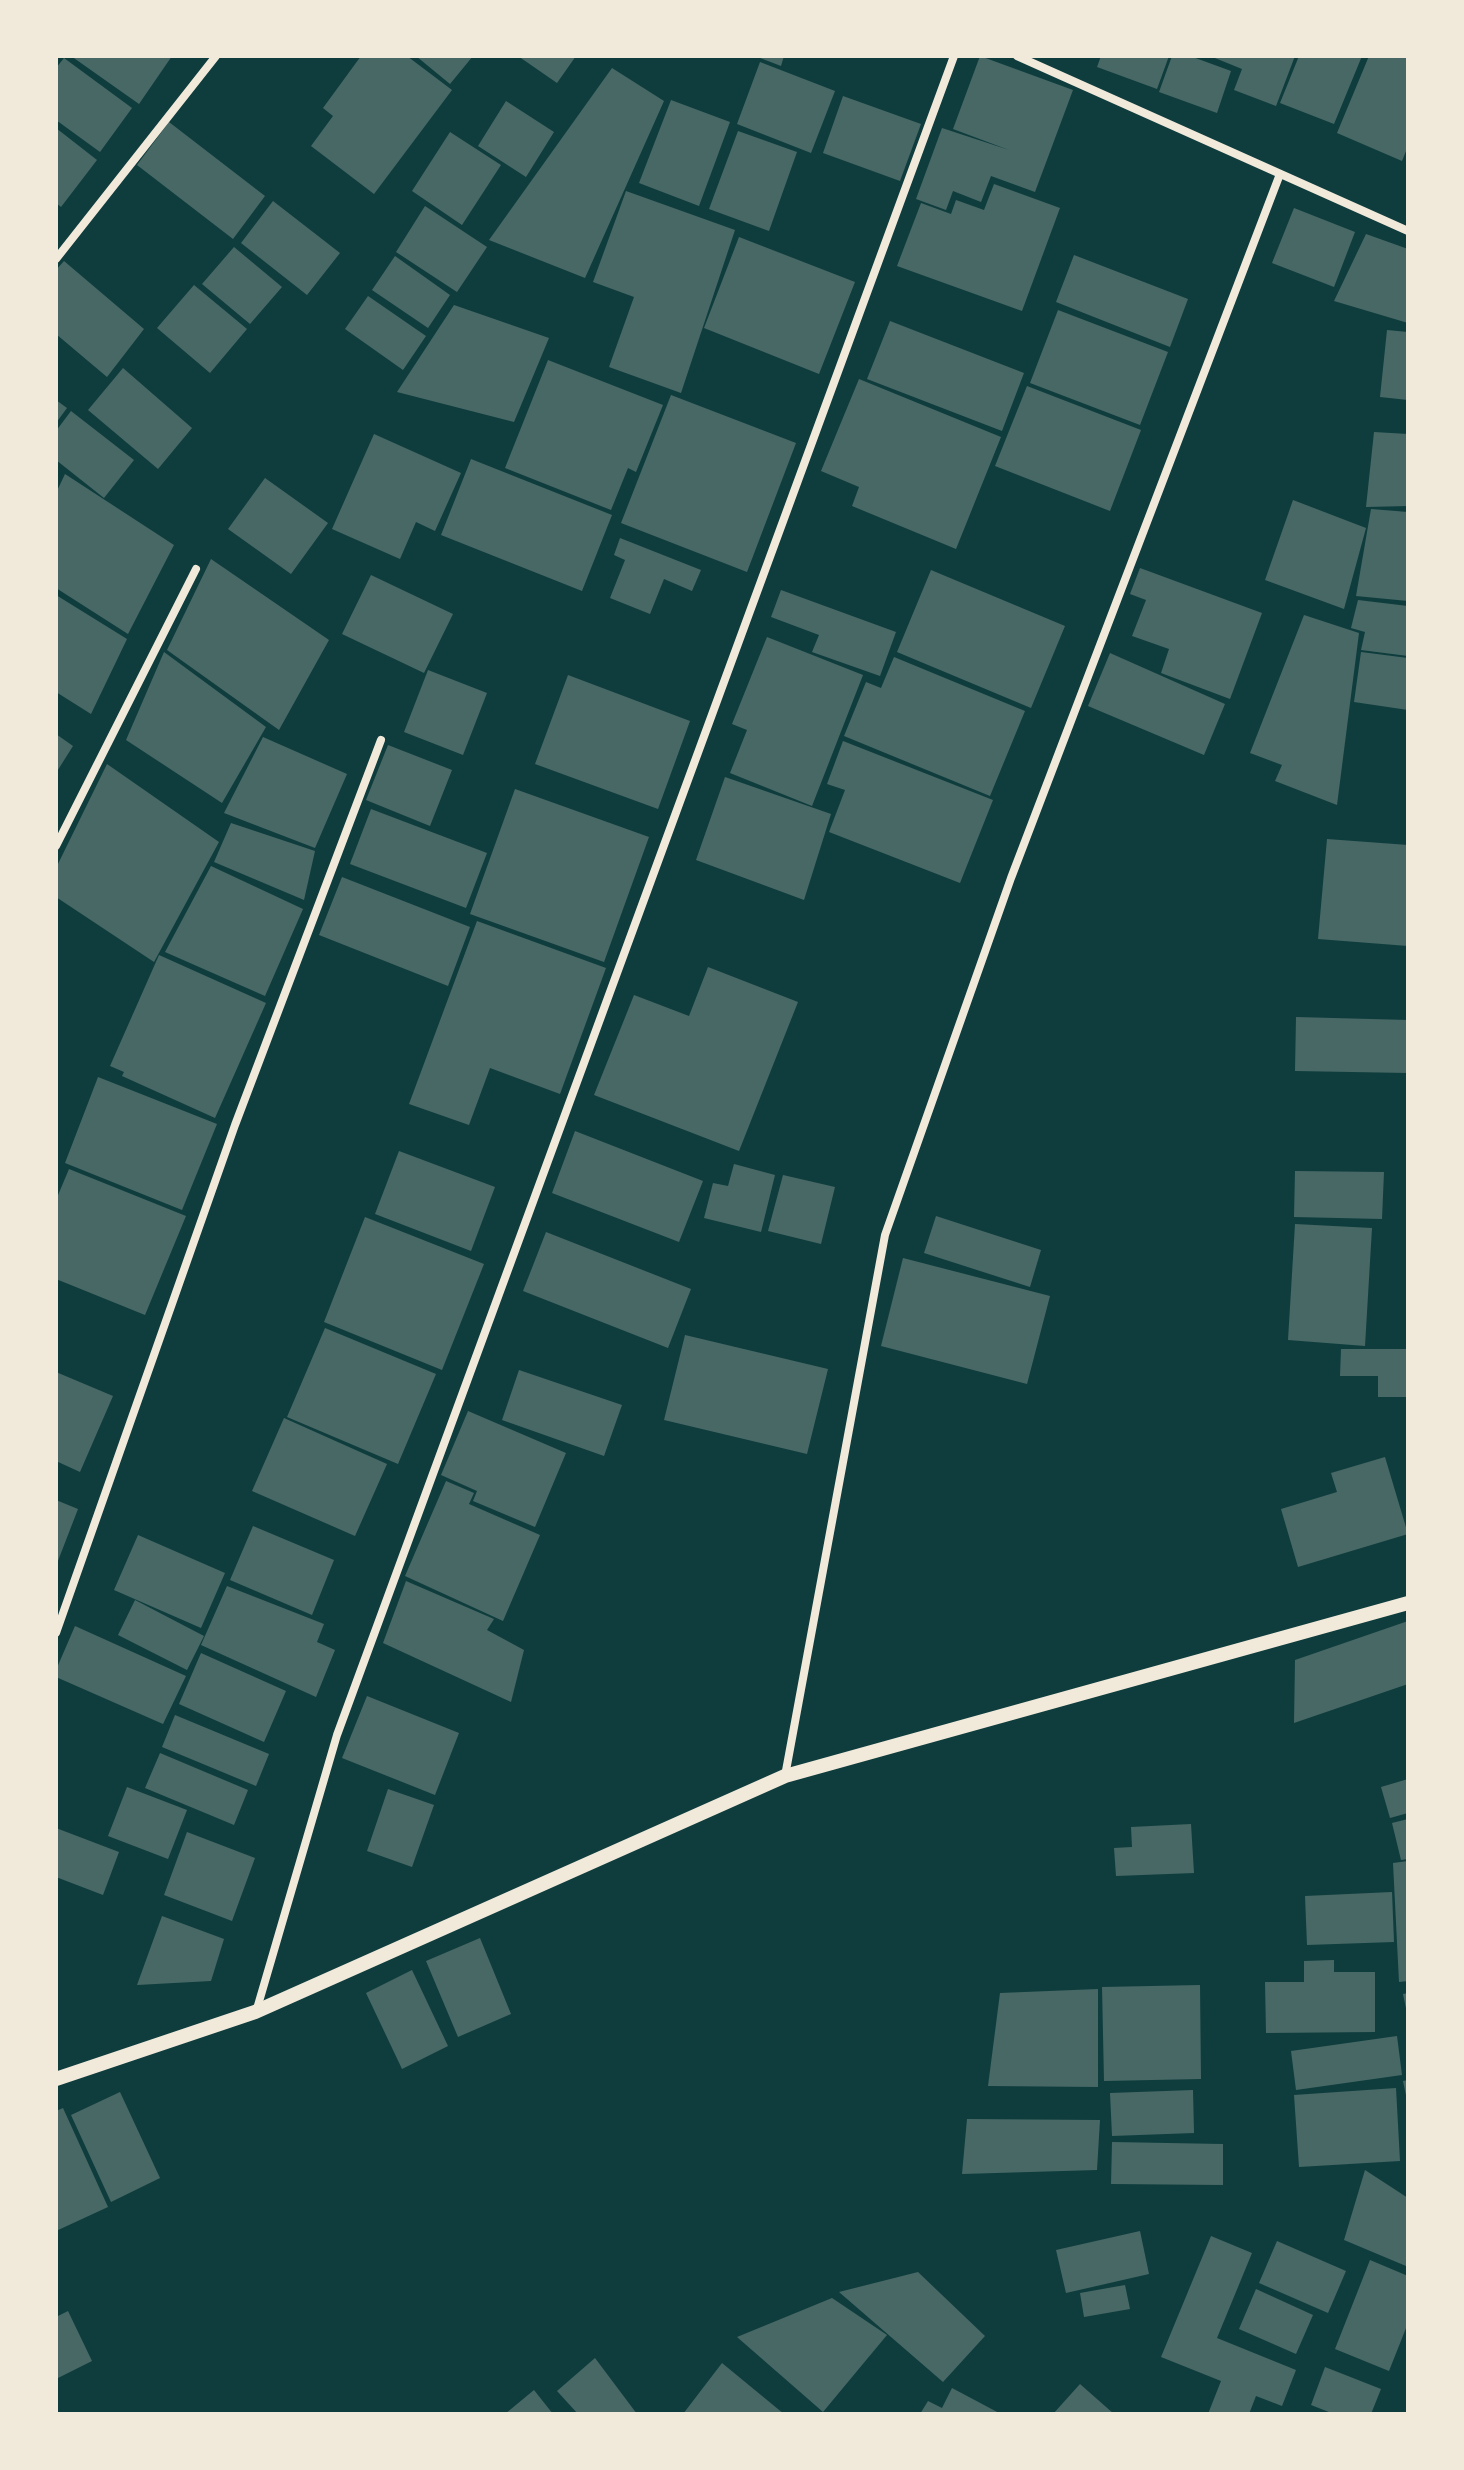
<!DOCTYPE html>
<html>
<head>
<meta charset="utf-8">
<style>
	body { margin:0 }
	#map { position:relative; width:1464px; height:2470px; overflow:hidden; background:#0f3d3e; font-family:"PT Sans Narrow",sans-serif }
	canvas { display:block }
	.frame { position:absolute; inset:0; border:58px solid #f1e9da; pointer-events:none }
</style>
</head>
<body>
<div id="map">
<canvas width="1464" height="2470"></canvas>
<div class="frame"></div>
</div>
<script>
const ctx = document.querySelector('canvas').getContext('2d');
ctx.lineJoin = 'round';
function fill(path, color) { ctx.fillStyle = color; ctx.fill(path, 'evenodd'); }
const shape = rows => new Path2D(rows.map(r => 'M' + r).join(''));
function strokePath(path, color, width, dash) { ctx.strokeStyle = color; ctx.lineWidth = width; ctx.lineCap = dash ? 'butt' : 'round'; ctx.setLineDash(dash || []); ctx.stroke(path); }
const building = shape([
	[71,56,172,56,139,104],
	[361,56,407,56,452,90,374,194,311,146,333,116,323,108],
	[416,56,473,56,450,84],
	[518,56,576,56,557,83],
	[755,56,784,56,781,66],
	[980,56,1073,90,1035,192,991,176,981,202,953,191,946,210,916,199,942,128,1009,150,953,129],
	[1101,56,1169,56,1157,89,1097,67],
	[1172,56,1190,56,1231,71,1217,113,1159,92],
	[1210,56,1295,56,1276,106,1234,90,1242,69],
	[1299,56,1362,56,1334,124,1280,103],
	[1369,56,1408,56,1408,146,1402,161,1337,133],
	[64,58,132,108,100,152,56,120,56,68],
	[760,62,835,91,811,153,737,124],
	[612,68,664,101,585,278,489,240],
	[843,96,921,124,900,181,823,153],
	[671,100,730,122,699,206,639,183],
	[506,101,554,132,526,177,478,146],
	[169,122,265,196,233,239,137,165],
	[56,128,97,160,61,207,56,203],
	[738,131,797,152,769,231,709,209],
	[450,132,501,165,462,225,412,191],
	[994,184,1060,208,1022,311,897,266,921,203,951,214,956,200,984,210],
	[626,191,735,230,681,393,609,367,634,297,593,282],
	[273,201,340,253,307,295,241,243],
	[425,206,487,247,457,292,396,252],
	[1294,208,1355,232,1334,287,1272,263],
	[1366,234,1408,249,1408,323,1334,301],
	[739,237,855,282,819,374,704,328],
	[234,247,282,287,250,324,202,284],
	[1074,255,1188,299,1170,347,1056,302],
	[395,256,450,295,428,328,372,290],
	[64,261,144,329,107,377,56,334,56,270],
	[194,285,247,329,210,373,157,328],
	[368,296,426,336,403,370,345,329],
	[454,305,549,338,514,422,397,392],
	[1058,310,1168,352,1140,425,1030,383],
	[890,321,1024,373,1002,431,867,379],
	[1387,330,1408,332,1408,400,1380,397],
	[548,360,663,405,636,472,628,468,611,510,505,468],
	[123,368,192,428,158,469,88,410],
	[859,379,1001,437,956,549,852,506,859,487,821,471],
	[1027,386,1141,430,1110,511,995,466],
	[671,395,796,443,747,572,621,523],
	[56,400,67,408,56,423],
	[71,411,134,460,104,498,56,460,56,431],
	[1374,432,1408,434,1408,506,1366,507],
	[374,434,461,473,435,531,416,522,400,559,332,529],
	[471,459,612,515,582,591,441,535],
	[65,474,174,545,128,634,56,588,56,493],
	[265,478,328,523,291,574,228,529],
	[1293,500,1366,528,1344,609,1265,580],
	[1371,509,1408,512,1408,601,1356,596],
	[620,538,701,570,692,591,664,579,650,614,610,598,625,560,614,555],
	[211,559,329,640,279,730,167,650],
	[1140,568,1262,613,1230,699,1161,673,1169,649,1132,636,1146,600,1130,594],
	[931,570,1065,626,1031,708,897,652],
	[371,575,453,614,424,673,342,634],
	[781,590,896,632,880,676,812,652,819,635,771,617],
	[56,595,127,639,91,714,56,692],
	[1358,600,1408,606,1408,656,1361,650,1365,632,1351,628],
	[1304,615,1359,633,1337,805,1275,781,1282,765,1250,753],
	[767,637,863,675,812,806,730,773,747,730,732,724],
	[164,652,266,727,222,803,126,740],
	[1361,652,1408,658,1408,710,1354,702],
	[1110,653,1225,704,1204,755,1088,706],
	[894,657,1025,711,990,796,844,736,866,682,881,688],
	[428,670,487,693,463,755,404,732],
	[568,675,690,721,658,809,535,764],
	[56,734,73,746,56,773],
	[263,737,347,774,315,848,224,813],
	[843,741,993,800,960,883,829,832,845,790,827,784],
	[388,745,452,770,430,826,366,800],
	[107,764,219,842,154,962,56,897,56,868],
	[725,777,831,814,804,900,696,860],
	[515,789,649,837,604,962,470,914],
	[371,809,487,853,466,908,350,864],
	[231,823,315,851,304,900,214,862],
	[1327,839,1408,845,1408,946,1318,939],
	[211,866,303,909,265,996,165,952],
	[342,877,470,927,448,986,319,935],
	[477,921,606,968,560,1094,490,1068,469,1125,409,1104],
	[159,955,266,1003,215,1118,122,1076,124,1072,110,1066],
	[708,967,798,1002,739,1151,594,1095,634,995,689,1016],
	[1296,1017,1408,1020,1408,1073,1295,1071],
	[98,1077,217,1124,182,1210,65,1163],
	[575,1131,703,1181,679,1242,552,1193],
	[399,1151,495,1187,471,1251,375,1214],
	[734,1164,775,1175,761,1232,704,1218,713,1183,728,1186],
	[69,1169,186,1216,145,1315,56,1279,56,1200],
	[1295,1171,1384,1172,1382,1219,1294,1217],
	[783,1175,835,1187,821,1244,768,1231],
	[936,1216,1041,1250,1030,1287,924,1253],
	[365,1217,484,1264,442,1370,324,1322],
	[1295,1224,1372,1228,1365,1346,1288,1340],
	[546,1232,691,1289,668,1348,523,1291],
	[903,1258,1050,1296,1027,1384,881,1346],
	[325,1328,436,1374,398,1464,287,1417],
	[685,1335,828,1369,807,1454,664,1420],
	[1341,1349,1408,1349,1408,1397,1378,1397,1378,1376,1340,1376],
	[519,1370,622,1405,604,1456,502,1420],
	[56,1372,113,1396,80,1472,56,1461],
	[468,1411,566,1453,535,1527,473,1501,477,1491,441,1475],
	[284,1418,387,1464,355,1536,252,1491],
	[1385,1457,1408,1534,1298,1567,1281,1509,1337,1492,1331,1473],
	[446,1481,474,1493,469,1504,540,1535,503,1621,405,1576],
	[56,1500,78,1509,56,1566],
	[253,1526,334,1560,312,1615,230,1580],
	[138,1535,225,1573,201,1628,114,1590],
	[406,1581,494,1619,487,1630,524,1650,511,1702,383,1643],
	[227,1586,324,1624,317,1642,335,1650,316,1697,201,1645],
	[135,1600,204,1636,187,1670,118,1635],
	[1408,1621,1408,1684,1294,1723,1295,1660],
	[75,1626,186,1676,163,1724,56,1677,56,1670],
	[201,1653,286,1691,264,1742,179,1704],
	[367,1696,459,1733,435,1795,342,1758],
	[175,1715,269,1754,256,1786,162,1747],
	[160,1753,248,1790,234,1825,145,1788],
	[1408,1779,1408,1813,1390,1818,1381,1787],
	[127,1787,187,1810,168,1859,108,1836],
	[388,1789,434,1805,412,1867,367,1851],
	[1408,1819,1408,1859,1401,1860,1392,1823],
	[1191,1824,1194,1873,1116,1876,1114,1848,1132,1847,1131,1827],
	[56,1828,119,1852,103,1895,56,1877],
	[187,1832,255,1858,232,1921,164,1895],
	[1408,1861,1408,1981,1399,1982,1393,1863],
	[1392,1892,1394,1942,1307,1945,1305,1896],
	[162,1916,224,1939,211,1981,137,1985],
	[480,1938,511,2014,458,2037,426,1961],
	[1334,1960,1334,1972,1375,1972,1375,2032,1266,2033,1265,1982,1304,1982,1304,1961],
	[412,1970,448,2046,402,2069,366,1993],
	[1200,1985,1201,2079,1104,2081,1102,1987],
	[1098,1989,1098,2087,988,2086,1000,1993],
	[1408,1993,1408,2013,1407,2013,1403,1994],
	[1397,2036,1402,2075,1296,2090,1291,2051],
	[1408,2080,1408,2100,1407,2100,1403,2081],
	[1396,2088,1400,2161,1299,2167,1294,2095],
	[1193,2090,1194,2133,1112,2136,1110,2093],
	[120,2092,160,2178,111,2202,71,2115],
	[63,2108,108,2207,56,2231,56,2111],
	[967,2119,1100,2120,1097,2170,962,2174],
	[1112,2142,1223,2144,1223,2185,1111,2184],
	[1365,2170,1408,2198,1406,2266,1344,2240],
	[1140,2231,1149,2274,1066,2293,1056,2250],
	[1211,2236,1252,2253,1217,2338,1296,2370,1282,2406,1256,2396,1249,2414,1208,2414,1221,2381,1161,2357],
	[1277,2241,1346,2271,1328,2313,1259,2283],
	[1370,2260,1408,2276,1408,2323,1389,2371,1335,2349],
	[918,2272,985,2336,943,2382,839,2292],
	[1125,2285,1130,2309,1084,2317,1080,2293],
	[1256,2289,1313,2315,1296,2354,1239,2329],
	[832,2298,887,2335,823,2412,737,2337],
	[68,2311,92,2361,56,2379,56,2317],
	[595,2358,637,2414,578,2414,557,2391],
	[722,2363,784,2414,683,2414],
	[1325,2367,1381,2389,1371,2414,1334,2414,1311,2405],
	[1080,2384,1114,2414,1053,2414],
	[952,2388,1001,2414,920,2414,928,2401,942,2408],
	[534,2390,553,2414,505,2414]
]);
const minor = shape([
	[1017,56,1408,231],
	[56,259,216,56],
	[56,846,196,569],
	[56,1633,235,1125,381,740],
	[785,1776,885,1235,1011,878,1280,174],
	[256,2012,337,1735,954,56]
]);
const tertiary = shape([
	[56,2079,255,2012,785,1776,1408,1603]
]);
fill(building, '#486865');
strokePath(minor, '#f1e9da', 8);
strokePath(tertiary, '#f1e9da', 14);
</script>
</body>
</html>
